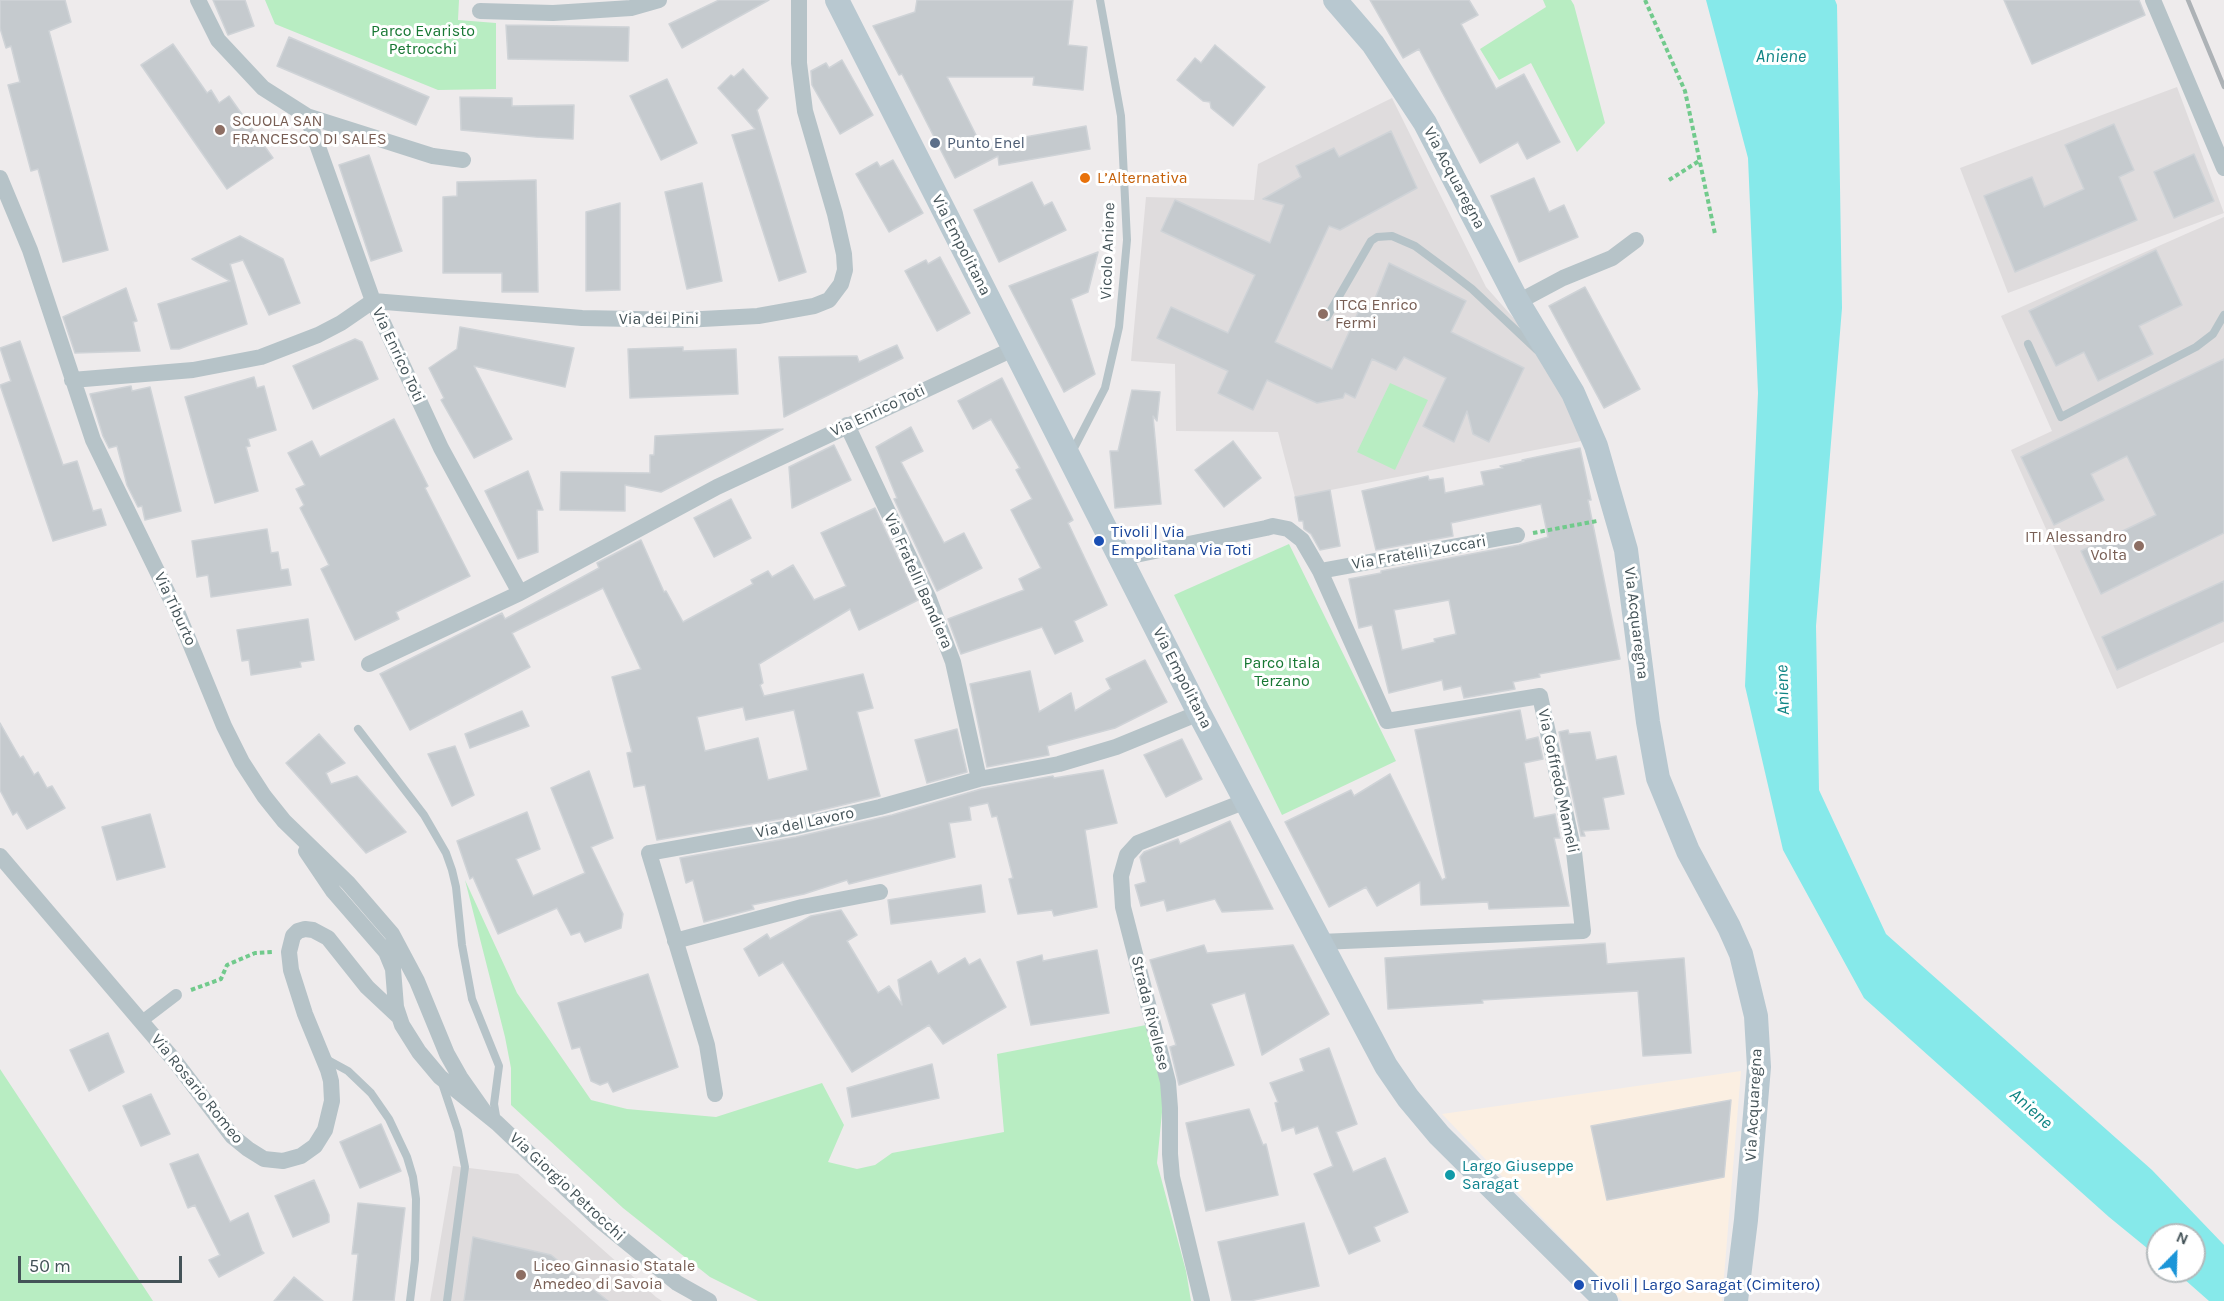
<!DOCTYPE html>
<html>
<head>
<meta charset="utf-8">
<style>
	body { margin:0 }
	#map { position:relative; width:2224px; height:1301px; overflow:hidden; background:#eeebec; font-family:Karla,sans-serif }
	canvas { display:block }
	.north { position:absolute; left:2146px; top:1223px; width:60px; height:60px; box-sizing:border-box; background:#fff; border:2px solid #b4babc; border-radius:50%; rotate:23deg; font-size:16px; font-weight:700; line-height:24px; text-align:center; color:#445358 }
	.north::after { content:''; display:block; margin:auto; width:21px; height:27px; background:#1b95d8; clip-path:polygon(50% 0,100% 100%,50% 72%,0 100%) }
	.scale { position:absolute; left:18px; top:1256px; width:164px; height:27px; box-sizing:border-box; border:3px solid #445358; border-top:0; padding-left:8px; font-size:18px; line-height:21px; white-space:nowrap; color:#445358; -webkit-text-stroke:4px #fff; paint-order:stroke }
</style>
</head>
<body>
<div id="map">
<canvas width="2224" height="1301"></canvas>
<div class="north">N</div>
<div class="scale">50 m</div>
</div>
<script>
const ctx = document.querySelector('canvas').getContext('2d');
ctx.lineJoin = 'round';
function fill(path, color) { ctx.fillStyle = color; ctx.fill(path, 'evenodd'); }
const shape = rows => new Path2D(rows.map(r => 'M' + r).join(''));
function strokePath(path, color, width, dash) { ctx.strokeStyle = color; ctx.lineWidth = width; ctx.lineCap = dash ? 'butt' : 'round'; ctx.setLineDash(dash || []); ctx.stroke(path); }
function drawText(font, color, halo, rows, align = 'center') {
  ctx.font = font + ' Karla,sans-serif'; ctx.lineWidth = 6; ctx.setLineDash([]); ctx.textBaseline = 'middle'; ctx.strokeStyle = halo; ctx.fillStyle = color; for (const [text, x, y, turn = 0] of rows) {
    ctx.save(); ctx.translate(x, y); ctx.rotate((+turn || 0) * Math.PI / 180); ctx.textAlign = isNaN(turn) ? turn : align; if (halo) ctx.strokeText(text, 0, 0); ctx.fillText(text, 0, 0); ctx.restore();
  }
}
const commercial = shape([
	[1741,1071,1722,1301,1622,1301,1442,1114]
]);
const education = shape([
	[2177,87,2224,213,2008,293,1960,168],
	[1392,98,1486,287,1534,341,1567,396,1581,441,1295,497,1278,432,1176,431,1175,364,1131,361,1146,197,1254,200,1258,164],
	[2224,217,2224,642,2117,689,2011,450,2052,431,2001,316],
	[453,1166,518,1174,656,1297,662,1301,430,1301]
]);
const green = shape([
	[265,0,459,0,458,20,496,23,496,89,438,90,275,24],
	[1543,0,1571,0,1574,5,1605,123,1577,152,1531,63,1499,80,1480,49,1546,7],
	[1390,383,1428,400,1395,470,1357,452],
	[1289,544,1396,761,1282,815,1174,595],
	[465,880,517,993,591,1100,627,1109,716,1117,822,1083,844,1125,828,1162,857,1169,875,1165,892,1153,1004,1132,997,1054,1146,1025,1164,1092,1157,1163,1186,1271,1191,1301,758,1301,710,1277,623,1208,511,1105,511,1068,505,1037],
	[0,1069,153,1301,0,1301]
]);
const water = shape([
	[1706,0,1835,0,1837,5,1842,308,1816,626,1819,790,1886,934,2152,1170,2224,1245,2224,1301,2209,1301,2175,1271,2194,1271,2194,1235,2158,1235,2158,1257,2109,1217,1864,998,1783,850,1745,686,1758,393,1748,158]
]);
const building = shape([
	[0,0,65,0,71,22,49,31,108,250,63,262,38,169,31,171,8,85,20,82,11,46,6,48,0,28,0,0],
	[213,0,245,0,254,26,228,35,213,0],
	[719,0,769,0,682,48,669,24,719,0],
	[917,0,1073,0,1068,45,1087,47,1083,90,1033,85,1034,77,947,77,981,145,1086,126,1090,149,999,165,998,156,955,178,902,74,899,75,873,26,915,12,917,0],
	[1370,0,1469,0,1478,15,1461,24,1496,89,1524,74,1560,142,1527,159,1518,142,1480,163,1419,49,1403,58,1370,0],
	[2004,0,2139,0,2145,15,2032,64,2004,0],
	[506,25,629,27,628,61,508,59,506,25],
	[289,37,429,97,416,125,277,66,289,37],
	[173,44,207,93,211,90,219,103,229,96,273,158,227,189,141,65,173,44],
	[1215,45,1265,87,1233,126,1211,108,1210,102,1203,101,1177,80,1195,58,1201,63,1215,45],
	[842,60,873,115,840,134,812,85,811,71,826,63,829,68,842,60],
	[743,69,768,98,757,110,806,272,779,281,732,135,755,129,718,88,731,75,734,77,743,69],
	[667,79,697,143,661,160,630,96,667,79],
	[460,97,512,98,512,106,574,105,573,139,536,137,461,130,460,97],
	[2114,124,2134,170,2119,177,2137,220,2015,272,1984,196,2032,177,2044,207,2084,189,2065,145,2114,124],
	[1391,131,1417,188,1340,230,1329,226,1275,342,1332,369,1362,304,1371,309,1389,263,1466,301,1451,332,1524,368,1489,442,1473,434,1467,411,1454,442,1423,426,1446,378,1404,357,1396,370,1372,359,1355,398,1345,393,1343,398,1317,403,1267,380,1253,410,1218,393,1228,371,1157,338,1171,307,1228,333,1255,275,1161,231,1175,200,1270,243,1284,205,1263,199,1301,177,1296,166,1334,148,1339,157,1391,131],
	[2194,154,2214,201,2174,218,2154,172,2194,154],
	[369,155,402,251,371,261,339,165,369,155],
	[893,160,923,213,889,232,856,174,877,162,880,167,893,160],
	[1534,178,1549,212,1564,205,1578,237,1519,262,1491,196,1534,178],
	[536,180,538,292,502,292,502,273,443,273,443,197,457,196,457,182,536,180],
	[1032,182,1044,206,1052,202,1066,230,999,262,974,210,1032,182],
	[702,183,722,281,687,289,665,192,702,183],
	[620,203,620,290,586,291,586,212,620,203],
	[240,236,283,259,300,303,269,315,243,260,230,264,247,324,179,349,171,349,158,304,230,281,192,259,240,236],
	[2156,250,2182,305,2139,326,2153,354,2098,381,2084,352,2056,366,2029,311,2156,250],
	[1098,252,1088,292,1071,299,1095,374,1064,392,1009,286,1098,252],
	[940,257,970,313,937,331,905,271,926,260,928,264,940,257],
	[1585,287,1640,389,1604,408,1549,306,1585,287],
	[126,288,137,321,133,322,140,351,75,353,63,317,126,288],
	[460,327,574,348,565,387,474,366,512,439,474,458,441,400,444,398,429,368,457,349,460,327],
	[355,339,362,342,378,379,313,409,293,366,355,339],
	[20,341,63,465,77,461,93,511,101,509,106,525,53,541,0,385,11,381,0,348,20,341],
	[897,345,903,358,784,417,779,357,857,356,859,362,897,345],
	[683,347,683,351,736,349,738,394,630,398,628,349,683,347],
	[2224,359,2224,533,2101,594,2081,551,2156,515,2127,456,2091,474,2104,500,2054,525,2021,457,2224,359],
	[254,377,257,388,264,386,276,430,248,439,250,446,246,447,258,491,215,503,185,397,254,377],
	[1002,378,1073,520,1068,523,1107,605,1074,621,1083,641,1055,654,1042,627,961,654,948,619,1024,590,1019,579,1041,568,1011,510,1032,499,1016,470,1020,468,991,419,973,429,958,401,1002,378],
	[131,386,132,391,150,387,181,511,145,520,142,506,138,507,127,485,117,446,109,448,103,436,90,394,131,386],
	[1132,390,1160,392,1157,421,1153,416,1161,504,1115,508,1110,451,1118,451,1132,390],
	[394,419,428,486,425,488,470,576,396,612,399,619,355,640,321,569,329,565,300,508,304,505,296,489,305,485,288,453,312,441,320,457,394,419],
	[911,427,923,451,901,462,944,543,964,533,982,568,937,591,894,499,897,498,876,447,911,427],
	[783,429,661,492,625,485,625,511,560,510,561,472,650,473,650,455,654,455,655,436,783,429],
	[1233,441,1261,478,1224,507,1195,470,1233,441],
	[834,445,851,480,792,508,789,467,834,445],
	[1580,448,1591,500,1588,500,1620,659,1539,674,1540,677,1513,682,1515,689,1464,698,1461,686,1444,690,1442,680,1389,693,1372,625,1359,628,1349,579,1381,573,1381,571,1519,545,1548,537,1541,504,1451,523,1453,536,1376,550,1362,491,1428,476,1429,480,1443,478,1445,493,1484,485,1481,472,1503,468,1500,466,1524,461,1522,460,1580,448],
	[1449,600,1456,634,1434,639,1435,642,1402,650,1394,610,1449,600],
	[528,471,543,510,537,510,538,552,518,559,485,491,528,471],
	[1330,490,1340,546,1320,550,1311,534,1304,529,1303,521,1299,521,1295,497,1330,490],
	[731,499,751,538,714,557,694,518,731,499],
	[875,508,918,600,859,630,850,609,759,664,763,683,760,685,764,696,863,674,873,708,857,712,880,796,792,817,657,840,645,785,634,787,627,753,632,752,612,677,641,669,603,588,512,633,530,667,410,730,380,674,502,613,505,619,599,568,597,563,641,540,664,592,666,591,683,622,753,584,751,580,768,571,772,577,793,565,814,600,846,586,821,533,875,508],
	[743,707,746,720,794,710,808,770,768,780,758,738,705,751,697,717,743,707],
	[267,529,271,553,278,552,281,570,288,569,291,585,211,597,208,575,197,577,192,541,267,529],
	[2224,581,2224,621,2117,670,2102,637,2224,581],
	[308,619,314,660,300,662,301,667,251,675,249,660,242,661,237,630,308,619],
	[1145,660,1167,702,1115,728,1047,746,1049,755,987,767,970,684,1030,671,1039,712,1071,693,1075,711,1111,689,1106,679,1145,660],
	[1520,710,1526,740,1538,737,1543,759,1524,763,1534,818,1555,814,1560,838,1554,838,1569,906,1489,909,1488,902,1421,905,1420,882,1377,906,1366,887,1329,907,1285,822,1351,790,1354,796,1390,774,1442,880,1446,878,1415,730,1520,710],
	[522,711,529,726,470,748,465,734,522,711],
	[0,723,20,758,23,756,34,775,38,772,47,788,52,786,65,808,27,829,17,812,13,815,0,790,0,723],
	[957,729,967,772,927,783,915,740,957,729],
	[1568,730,1569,734,1590,732,1596,760,1616,756,1624,794,1603,798,1609,829,1583,831,1585,836,1581,836,1559,732,1568,730],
	[319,734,345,763,326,773,331,784,357,776,406,832,366,853,286,763,319,734],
	[1182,739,1202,779,1166,797,1144,755,1182,739],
	[455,746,474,795,452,806,428,754,455,746],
	[1103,770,1117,823,1085,830,1097,907,1054,916,1052,910,1018,914,1009,879,1013,878,997,816,992,817,988,803,969,807,971,820,949,823,955,857,849,884,847,880,804,894,752,905,754,909,704,922,693,880,686,883,680,858,796,837,892,815,981,789,1053,776,1054,778,1103,770],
	[589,771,613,838,591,847,623,914,621,928,585,942,580,932,571,935,557,908,498,934,473,877,470,879,457,841,527,812,540,849,516,859,533,896,585,873,551,788,589,771],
	[150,814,165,867,117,880,102,827,150,814],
	[1230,821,1273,909,1222,912,1215,899,1167,911,1164,900,1141,906,1135,885,1146,882,1140,857,1144,852,1178,839,1180,844,1230,821],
	[981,885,985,912,891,924,888,900,981,885],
	[841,910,857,935,847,941,878,993,889,986,902,1005,898,980,931,961,938,974,965,958,969,965,980,959,1006,1007,943,1044,929,1025,852,1072,783,962,759,976,744,949,767,934,770,939,811,916,841,910],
	[1605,943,1607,964,1684,958,1691,1053,1643,1056,1638,991,1482,1000,1483,1003,1388,1009,1385,958,1605,943],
	[1204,945,1207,953,1293,945,1329,1014,1262,1055,1245,993,1211,1004,1234,1065,1179,1085,1170,1047,1176,1045,1150,960,1204,945],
	[1097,950,1109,1013,1031,1025,1017,962,1042,955,1043,961,1097,950],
	[648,974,678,1067,613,1092,608,1082,600,1085,591,1081,580,1047,572,1049,558,1003,648,974],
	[108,1033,124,1072,89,1091,70,1050,108,1033],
	[1329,1048,1357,1124,1336,1132,1353,1172,1385,1158,1408,1212,1374,1227,1380,1241,1349,1254,1314,1174,1333,1166,1318,1126,1296,1134,1294,1127,1282,1131,1275,1103,1278,1102,1270,1083,1304,1071,1300,1059,1329,1048],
	[932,1064,939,1098,852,1117,847,1088,932,1064],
	[151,1094,170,1134,141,1146,123,1106,151,1094],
	[1731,1100,1724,1177,1607,1200,1591,1126,1731,1100],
	[1249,1109,1263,1145,1266,1144,1278,1195,1206,1211,1186,1123,1249,1109],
	[381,1124,401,1171,360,1188,340,1142,381,1124],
	[198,1154,230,1222,248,1213,262,1251,264,1253,219,1277,209,1260,220,1255,195,1205,188,1208,170,1164,198,1154],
	[314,1180,329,1215,329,1222,293,1237,275,1196,314,1180],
	[358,1203,405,1208,394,1301,353,1301,358,1254,352,1254,358,1203],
	[1304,1223,1319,1286,1250,1301,1232,1301,1218,1242,1304,1223],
	[473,1237,551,1255,608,1301,464,1301,473,1237],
	[294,1277,323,1301,274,1301,294,1277]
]);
const path = shape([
	[1645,0,1685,91,1715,234],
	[1669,180,1699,161],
	[1533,533,1597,521],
	[191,990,221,979,227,965,255,953,272,952]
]);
const service = shape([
	[1327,317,1371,241,1377,237,1392,236,1415,246,1450,272,1472,289,1537,350],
	[2028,344,2061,417,2196,347,2213,334,2224,315],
	[1072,452,1105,388,1119,327,1127,240,1121,116,1100,0],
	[358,729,424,815,446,853,452,870,456,887,462,945,472,999,499,1066,494,1104,497,1122],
	[326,1059,348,1071,371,1093,389,1119,407,1157,413,1177,416,1199,415,1260,410,1301],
	[442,1083,458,1131,465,1167,447,1301]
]);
const pedestrian = shape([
	[142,1021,176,995]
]);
const minor = shape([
	[198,0,218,40,263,88,307,116,373,301,441,448,520,593],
	[2153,0,2224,168],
	[480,11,553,13,631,8,659,0],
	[307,116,433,156,463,160],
	[0,178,30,250,93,440,178,614,224,726,242,762,264,796,284,821,348,883,392,934,417,981,447,1054,460,1077,486,1114],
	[373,301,582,318,684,320,758,316,814,306,829,300,841,284,845,270,844,254,835,214,805,111,799,63,799,0],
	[1518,302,1563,278,1612,258,1636,240],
	[72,380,193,370,261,357,318,335,341,323,373,301],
	[847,425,929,599,953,662,979,779],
	[1121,558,1266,528,1273,526,1288,529,1302,540,1320,571,1387,721,1540,696,1574,852,1583,931,1320,942],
	[1320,571,1517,535],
	[369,664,520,593,717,487,1013,349],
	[306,851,333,891,386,952,393,969,396,1007,402,1025,419,1052,440,1077,497,1123,598,1219,677,1283,709,1301],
	[0,856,174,1060,232,1136,248,1149,264,1159,283,1161,301,1156,315,1146,325,1130,332,1101,331,1081,328,1070,305,1014,291,970,289,952,293,936,298,931,305,929,313,930,328,938,367,987,399,1017],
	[675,941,802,907,880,892],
	[715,1094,707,1045,649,853,794,827,880,807,979,779,1059,764,1116,747,1199,713],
	[1202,1301,1172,1177,1170,1154,1170,1108,1168,1082,1123,907,1121,876,1127,855,1138,843,1246,801]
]);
const secondary = shape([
	[837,0,1199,713,1386,1066,1408,1098,1439,1135,1606,1301],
	[1335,0,1373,44,1425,123,1518,302,1573,393,1596,446,1626,550,1648,722,1658,778,1688,851,1729,927,1741,954,1756,1016,1759,1067,1746,1220,1736,1301]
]);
const rail = shape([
	[2188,0,2224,87]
]);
const markers = [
	[220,130,6,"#8d6e63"],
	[935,143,6,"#5c6f8a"],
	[1085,178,6,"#e8710a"],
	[1323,314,6,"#8d6e63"],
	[1099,541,6,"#1a4fb4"],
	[2139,546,6,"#8d6e63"],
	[1450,1175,6,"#0f9aa8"],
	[521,1275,6,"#8d6e63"],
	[1579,1285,6,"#1a4fb4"]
];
const parkNames = [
	["Parco Evaristo",423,31],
	["Petrocchi",423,49],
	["Parco Itala",1282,663],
	["Terzano",1282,681]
];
const educationNames = [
	["SCUOLA SAN",232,121],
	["FRANCESCO DI SALES",232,139],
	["ITCG Enrico",1335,305],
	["Fermi",1335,323],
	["ITI Alessandro",2127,537,"right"],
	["Volta",2127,555,"right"],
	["Liceo Ginnasio Statale",533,1266],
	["Amedeo di Savoia",533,1284]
];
const serviceNames = [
	["Punto Enel",947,143]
];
const foodNames = [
	["L’Alternativa",1097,178]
];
const streetNames = [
	["Via Acquaregna",1454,178,62],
	["Via Empolitana",961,245,63],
	["Vicolo Aniene",1108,251,-88],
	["Via dei Pini",659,319],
	["Via Enrico Toti",398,355,65],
	["Via Enrico Toti",878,411,-25],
	["Via Fratelli Zuccari",1419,553,-10],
	["Via Fratelli Bandiera",918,581,66],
	["Via Tiburto",175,609,65],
	["Via Acquaregna",1636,623,83],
	["Via Empolitana",1182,678,63],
	["Via Goffredo Mameli",1558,781,78],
	["Via del Lavoro",805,823,-12],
	["Strada Rivellese",1150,1013,76],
	["Via Rosario Romeo",197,1089,51],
	["Via Acquaregna",1754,1105,-87],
	["Via Giorgio Petrocchi",567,1187,43]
];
const transitNames = [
	["Tivoli | Via",1111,532],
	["Empolitana Via Toti",1111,550],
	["Tivoli | Largo Saragat (Cimitero)",1591,1285]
];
const cultureNames = [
	["Largo Giuseppe",1462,1166],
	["Saragat",1462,1184]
];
const waterNames = [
	["Aniene",1781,57],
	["Aniene",1783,690,-92],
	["Aniene",2031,1109,42]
];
fill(commercial, '#fbefe2');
fill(education, '#dfdcdd');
fill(green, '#b8edc2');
fill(water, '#86e9ea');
fill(building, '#c5cace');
strokePath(building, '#cfd3d7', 1.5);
strokePath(path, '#71ca8c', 4, [4.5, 3]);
strokePath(service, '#b6c3c8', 8);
strokePath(pedestrian, '#b6c3c8', 12);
strokePath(minor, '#b6c3c8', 16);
strokePath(secondary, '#b8c8d0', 24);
strokePath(rail, '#adb2b6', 4.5);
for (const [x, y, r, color] of markers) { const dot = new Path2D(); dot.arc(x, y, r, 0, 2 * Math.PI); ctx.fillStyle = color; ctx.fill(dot); strokePath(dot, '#fff', 2); }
drawText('16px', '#177733', '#fff', parkNames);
drawText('16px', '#785e54', '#fff', educationNames, 'left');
drawText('16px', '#4e5e75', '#fff', serviceNames, 'left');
drawText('16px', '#c56008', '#fff', foodNames, 'left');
drawText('16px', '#445358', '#fff', streetNames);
drawText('16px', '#164399', '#fff', transitNames, 'left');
drawText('16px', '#0d838f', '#fff', cultureNames, 'left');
drawText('italic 18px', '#0f8484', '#fff', waterNames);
</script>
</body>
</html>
